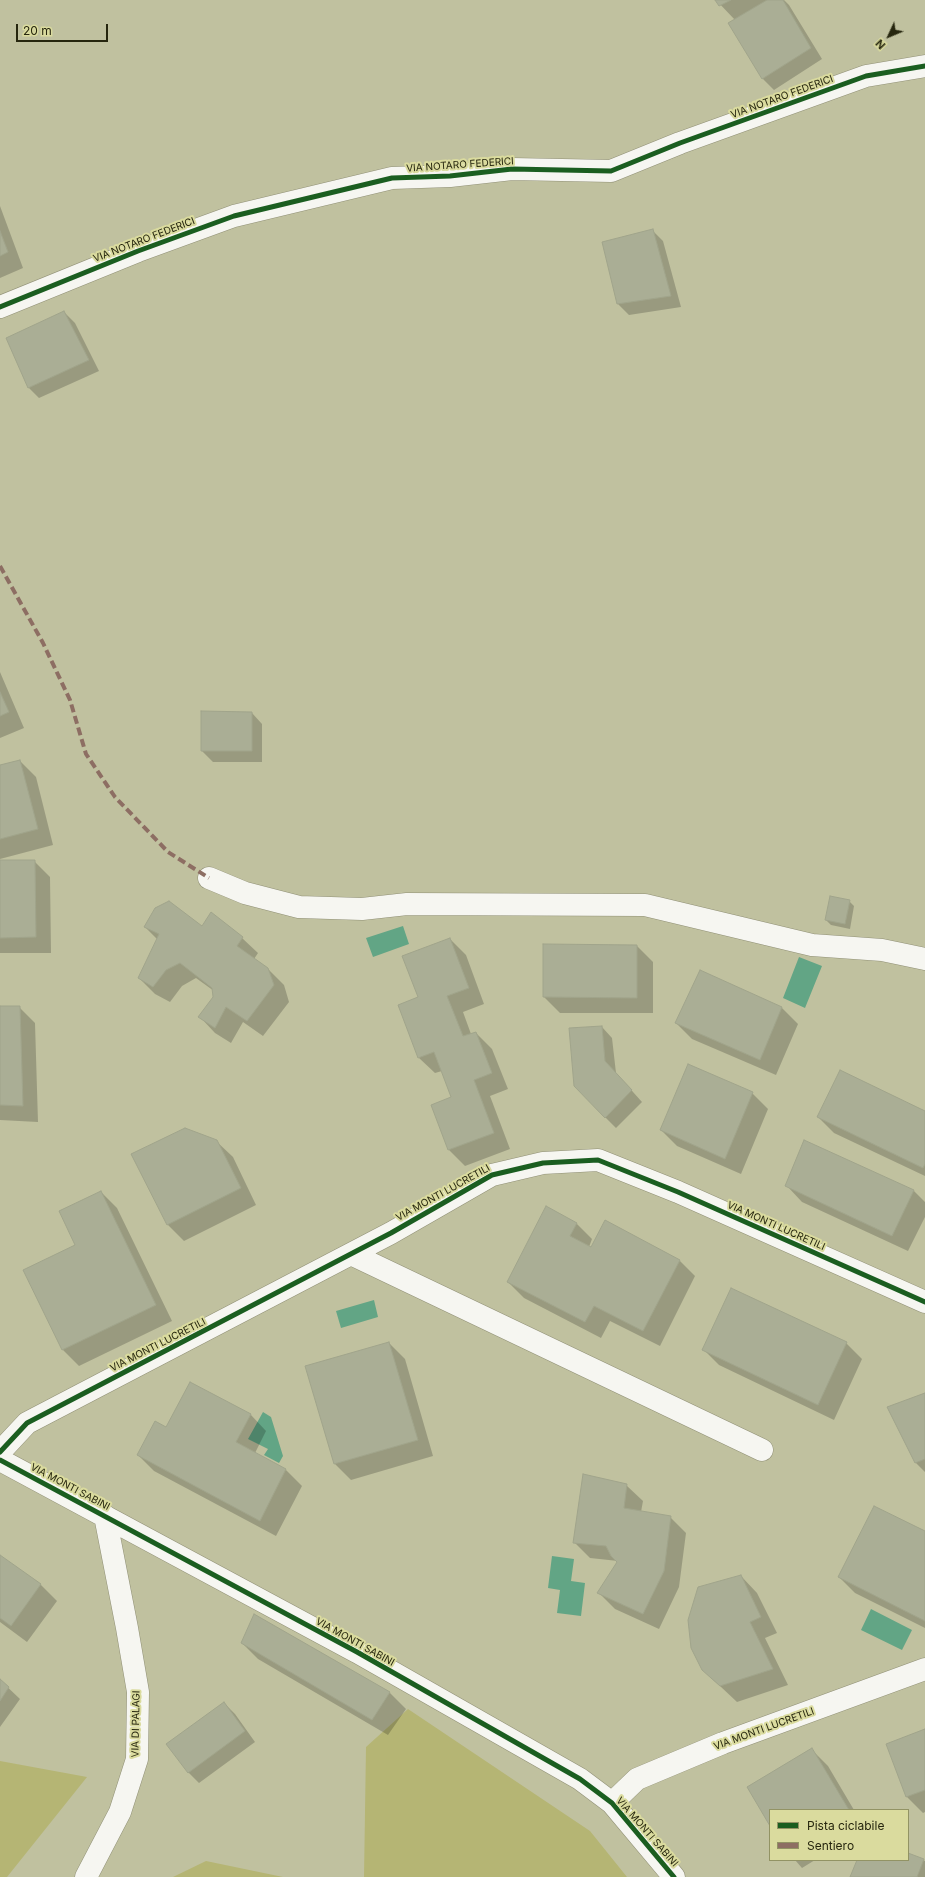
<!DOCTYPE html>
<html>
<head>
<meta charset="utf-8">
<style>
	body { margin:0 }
	#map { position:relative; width:925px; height:1877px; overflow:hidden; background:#c0c19f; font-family:Inter,sans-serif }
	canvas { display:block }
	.legend { position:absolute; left:769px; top:1809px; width:140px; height:52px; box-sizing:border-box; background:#dadb9e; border:1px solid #929364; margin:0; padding:5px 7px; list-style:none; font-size:12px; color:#26260e }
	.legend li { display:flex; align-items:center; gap:8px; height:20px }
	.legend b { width:20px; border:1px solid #929364 }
	.north { position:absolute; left:869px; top:16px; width:40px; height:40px; -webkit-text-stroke:3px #dadb9e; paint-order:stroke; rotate:226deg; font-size:11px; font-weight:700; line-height:16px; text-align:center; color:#26260e }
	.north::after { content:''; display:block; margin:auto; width:14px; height:18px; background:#26260e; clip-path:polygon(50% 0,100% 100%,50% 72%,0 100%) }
	.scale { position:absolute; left:16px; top:24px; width:92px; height:18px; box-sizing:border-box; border:2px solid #26260e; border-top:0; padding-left:5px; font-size:12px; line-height:14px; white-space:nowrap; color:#26260e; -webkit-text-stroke:3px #dadb9e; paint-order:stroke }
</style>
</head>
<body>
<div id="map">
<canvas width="925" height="1877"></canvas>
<ul class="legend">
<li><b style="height:5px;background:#1b5e20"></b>Pista ciclabile</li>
<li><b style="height:5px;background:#8d6e63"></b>Sentiero</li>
</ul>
<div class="north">N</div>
<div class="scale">20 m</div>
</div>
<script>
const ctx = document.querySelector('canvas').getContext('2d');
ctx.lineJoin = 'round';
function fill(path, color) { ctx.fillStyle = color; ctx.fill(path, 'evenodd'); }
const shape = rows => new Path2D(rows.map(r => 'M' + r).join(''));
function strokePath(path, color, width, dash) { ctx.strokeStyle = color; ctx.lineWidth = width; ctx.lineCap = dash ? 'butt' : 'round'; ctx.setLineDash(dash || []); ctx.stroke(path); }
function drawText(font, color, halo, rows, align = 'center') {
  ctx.font = font + ' Inter,sans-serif'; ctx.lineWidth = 4; ctx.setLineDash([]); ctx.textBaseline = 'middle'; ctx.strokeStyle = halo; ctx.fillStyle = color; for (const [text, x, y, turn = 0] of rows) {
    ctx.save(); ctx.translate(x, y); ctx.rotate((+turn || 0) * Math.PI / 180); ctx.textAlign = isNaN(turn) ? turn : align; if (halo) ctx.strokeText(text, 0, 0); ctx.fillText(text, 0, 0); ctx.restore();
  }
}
const green = shape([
	[408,1709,590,1831,627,1877,364,1877,366,1747],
	[0,1761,87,1777,7,1877,0,1877],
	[206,1861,283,1877,173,1877]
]);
const water = shape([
	[403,926,409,944,373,957,366,938],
	[799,957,822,966,805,1008,783,998],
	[374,1300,378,1317,341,1328,336,1311],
	[263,1412,271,1417,283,1456,279,1463,264,1455,268,1449,248,1439],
	[552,1556,574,1559,571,1581,585,1583,581,1616,557,1613,560,1590,548,1588],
	[871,1609,912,1630,902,1650,861,1630]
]);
const shadow = shape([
	[716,0,784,0,789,5,822,59,774,90,763,79,730,23,735,20],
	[0,206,23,268,0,278],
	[652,230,663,241,681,307,629,315,618,304],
	[64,312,75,323,99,371,39,398,28,387],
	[0,672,24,728,0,738],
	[252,713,262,724,262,762,213,762,202,751],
	[20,761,36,777,53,845,0,859,0,766],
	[0,861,34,861,50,877,51,953,0,953],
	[849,901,854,906,850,929,831,925,826,920],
	[145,927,202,927,242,938,258,953,254,959,268,969,284,985,289,1002,263,1036,243,1022,231,1043,215,1033,200,1017,214,997,214,991,196,978,182,986,170,1002,155,994,139,978,158,940],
	[450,939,466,955,484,1004,463,1012,471,1034,476,1033,492,1049,508,1089,490,1096,510,1149,465,1166,449,1150,452,1098,442,1071,435,1073,419,1058,420,998],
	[637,946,653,962,653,1013,560,1013,544,997],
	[700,971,782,1008,798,1024,776,1075,692,1039,676,1023],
	[0,1007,19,1007,35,1023,38,1122,0,1120],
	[602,1027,612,1038,616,1073,642,1102,616,1128,605,1117],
	[752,1093,768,1109,741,1174,677,1146,661,1130],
	[925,1112,925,1176,834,1133,818,1117],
	[216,1141,233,1157,256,1205,184,1241,168,1225,133,1154],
	[804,1142,914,1191,925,1202,925,1217,908,1251,802,1202,787,1186],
	[101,1192,117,1208,172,1321,79,1366,63,1350,77,1245],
	[576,1223,592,1239,589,1247,679,1260,695,1276,660,1346,610,1321,601,1338,524,1298,508,1282],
	[389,1343,405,1359,433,1456,351,1480,335,1464,306,1367],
	[846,1343,862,1359,834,1420,719,1365,703,1349],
	[190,1383,251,1415,266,1431,255,1453,286,1470,302,1486,276,1536,154,1471,138,1455,166,1428],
	[925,1394,925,1472,915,1462],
	[626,1485,643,1501,641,1512,670,1517,686,1533,679,1587,659,1629,615,1609,599,1593,618,1561,590,1558,574,1542],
	[925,1532,925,1628,855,1593,839,1577],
	[0,1556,41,1585,57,1601,27,1642,0,1622],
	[741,1576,757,1593,777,1633,765,1638,788,1685,737,1702,703,1670],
	[255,1616,390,1693,406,1709,388,1735,258,1659,242,1643],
	[0,1680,20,1699,0,1727],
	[224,1703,235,1714,255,1742,199,1783,188,1772],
	[925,1730,925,1812,923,1813,907,1797,887,1745],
	[812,1750,828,1766,854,1810,770,1810,770,1824,748,1788],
	[908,1854,925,1861,925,1877,851,1877,858,1860,908,1860],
	[795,1860,815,1860,802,1868]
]);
const building = shape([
	[715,0,731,0,719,6,715,0],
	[767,0,783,0,811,48,762,79,728,23,767,0],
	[653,229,671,296,617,304,602,242,653,229],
	[0,231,8,252,0,256,0,231],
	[64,311,89,360,28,388,6,338,64,311],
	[0,692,9,712,0,716,0,692],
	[201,711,252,712,252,751,201,751,201,711],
	[20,760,38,829,0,839,0,765,20,760],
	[0,860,35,860,36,937,0,938,0,860],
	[830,896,850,900,845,924,825,920,830,896],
	[169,901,202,926,211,912,243,937,237,946,268,968,274,985,247,1021,226,1007,215,1028,198,1017,213,997,212,988,180,963,166,970,153,987,138,978,159,934,144,927,155,908,169,901],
	[450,938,469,988,447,996,463,1036,476,1032,492,1073,474,1080,494,1133,448,1150,431,1105,451,1097,434,1052,418,1058,398,1005,418,997,402,956,450,938],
	[543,944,637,945,637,998,543,997,543,944],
	[700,970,782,1007,760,1060,675,1023,700,970],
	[0,1006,20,1006,23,1106,0,1105,0,1006],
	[602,1026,605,1061,632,1090,605,1118,574,1086,569,1028,602,1026],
	[688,1064,753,1092,725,1159,660,1130,688,1064],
	[840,1070,925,1111,925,1164,923,1168,817,1117,840,1070],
	[185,1128,217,1140,241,1188,167,1225,131,1154,185,1128],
	[804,1140,914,1190,892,1236,785,1186,804,1140],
	[101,1191,156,1305,62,1350,23,1270,75,1245,59,1211,101,1191],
	[546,1206,577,1223,570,1236,591,1247,605,1220,680,1260,643,1331,594,1306,585,1322,507,1282,546,1206],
	[731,1288,847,1342,818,1405,702,1350,731,1288],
	[389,1342,418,1440,334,1464,305,1366,389,1342],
	[190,1382,251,1414,236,1442,286,1469,260,1521,137,1455,155,1421,166,1427,190,1382],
	[925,1393,925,1459,915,1463,887,1407,925,1393],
	[583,1474,627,1484,624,1508,671,1516,664,1571,643,1614,597,1593,617,1562,611,1556,606,1546,573,1543,583,1474],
	[874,1506,925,1531,925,1621,838,1577,874,1506],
	[0,1555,41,1584,11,1626,0,1618,0,1555],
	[741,1575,761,1617,750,1622,773,1669,720,1686,702,1670,691,1648,688,1620,698,1587,741,1575],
	[254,1614,390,1692,372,1720,241,1643,254,1614],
	[0,1679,9,1687,0,1701,0,1679],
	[224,1702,245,1731,188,1773,166,1744,224,1702],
	[925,1729,925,1790,906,1797,886,1744,925,1729],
	[812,1748,849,1810,770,1810,770,1826,747,1787,812,1748],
	[908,1853,924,1859,917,1877,850,1877,857,1860,908,1860,908,1853]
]);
const minor = shape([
	[0,307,138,251,234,216,392,178,450,176,512,169,611,171,680,143,866,76,925,66],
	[209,878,245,893,299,907,362,909,407,904,645,905,812,945,882,950,925,959],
	[351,1254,762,1450],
	[0,1452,27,1423,391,1233,492,1175,543,1163,598,1160,678,1192,925,1302],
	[0,1460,357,1652,580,1779,612,1803,674,1877],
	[612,1803,637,1779,723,1743,925,1669],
	[86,1877,120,1812,137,1759,138,1692,127,1628,105,1516]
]);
const quiet = shape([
	[0,566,43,643,70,700,86,754,115,797,168,852,209,878]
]);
const cycleway = shape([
	[0,307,138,251,234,216,392,178,450,176,512,169,611,171,680,143,866,76,925,66],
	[0,1452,27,1423,391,1233,492,1175,543,1163,598,1160,678,1192,925,1302],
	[0,1460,357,1652,580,1779,612,1803,674,1877]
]);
const streetNames = [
	["VIA NOTARO FEDERICI",782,97,-20],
	["VIA NOTARO FEDERICI",460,165,-4],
	["VIA NOTARO FEDERICI",144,240,-21],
	["VIA MONTI LUCRETILI",443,1193,-29],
	["VIA MONTI LUCRETILI",776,1226,24],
	["VIA MONTI LUCRETILI",158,1345,-27],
	["VIA MONTI SABINI",70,1487,28],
	["VIA MONTI SABINI",355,1642,29],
	["VIA DI PALAGI",136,1724,-89],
	["VIA MONTI LUCRETILI",764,1729,-20],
	["VIA MONTI SABINI",647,1832,49]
];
fill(green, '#b5b574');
fill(water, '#62a585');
fill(shadow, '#0003');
fill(building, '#aaae95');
strokePath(building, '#a0a48b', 1);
strokePath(minor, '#909076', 23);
strokePath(minor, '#f6f6f1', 22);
strokePath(quiet, '#8d6e63', 4, [8, 4]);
strokePath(cycleway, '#1b5e20', 5);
drawText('10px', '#26260e', '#dadb9e', streetNames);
</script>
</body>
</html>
